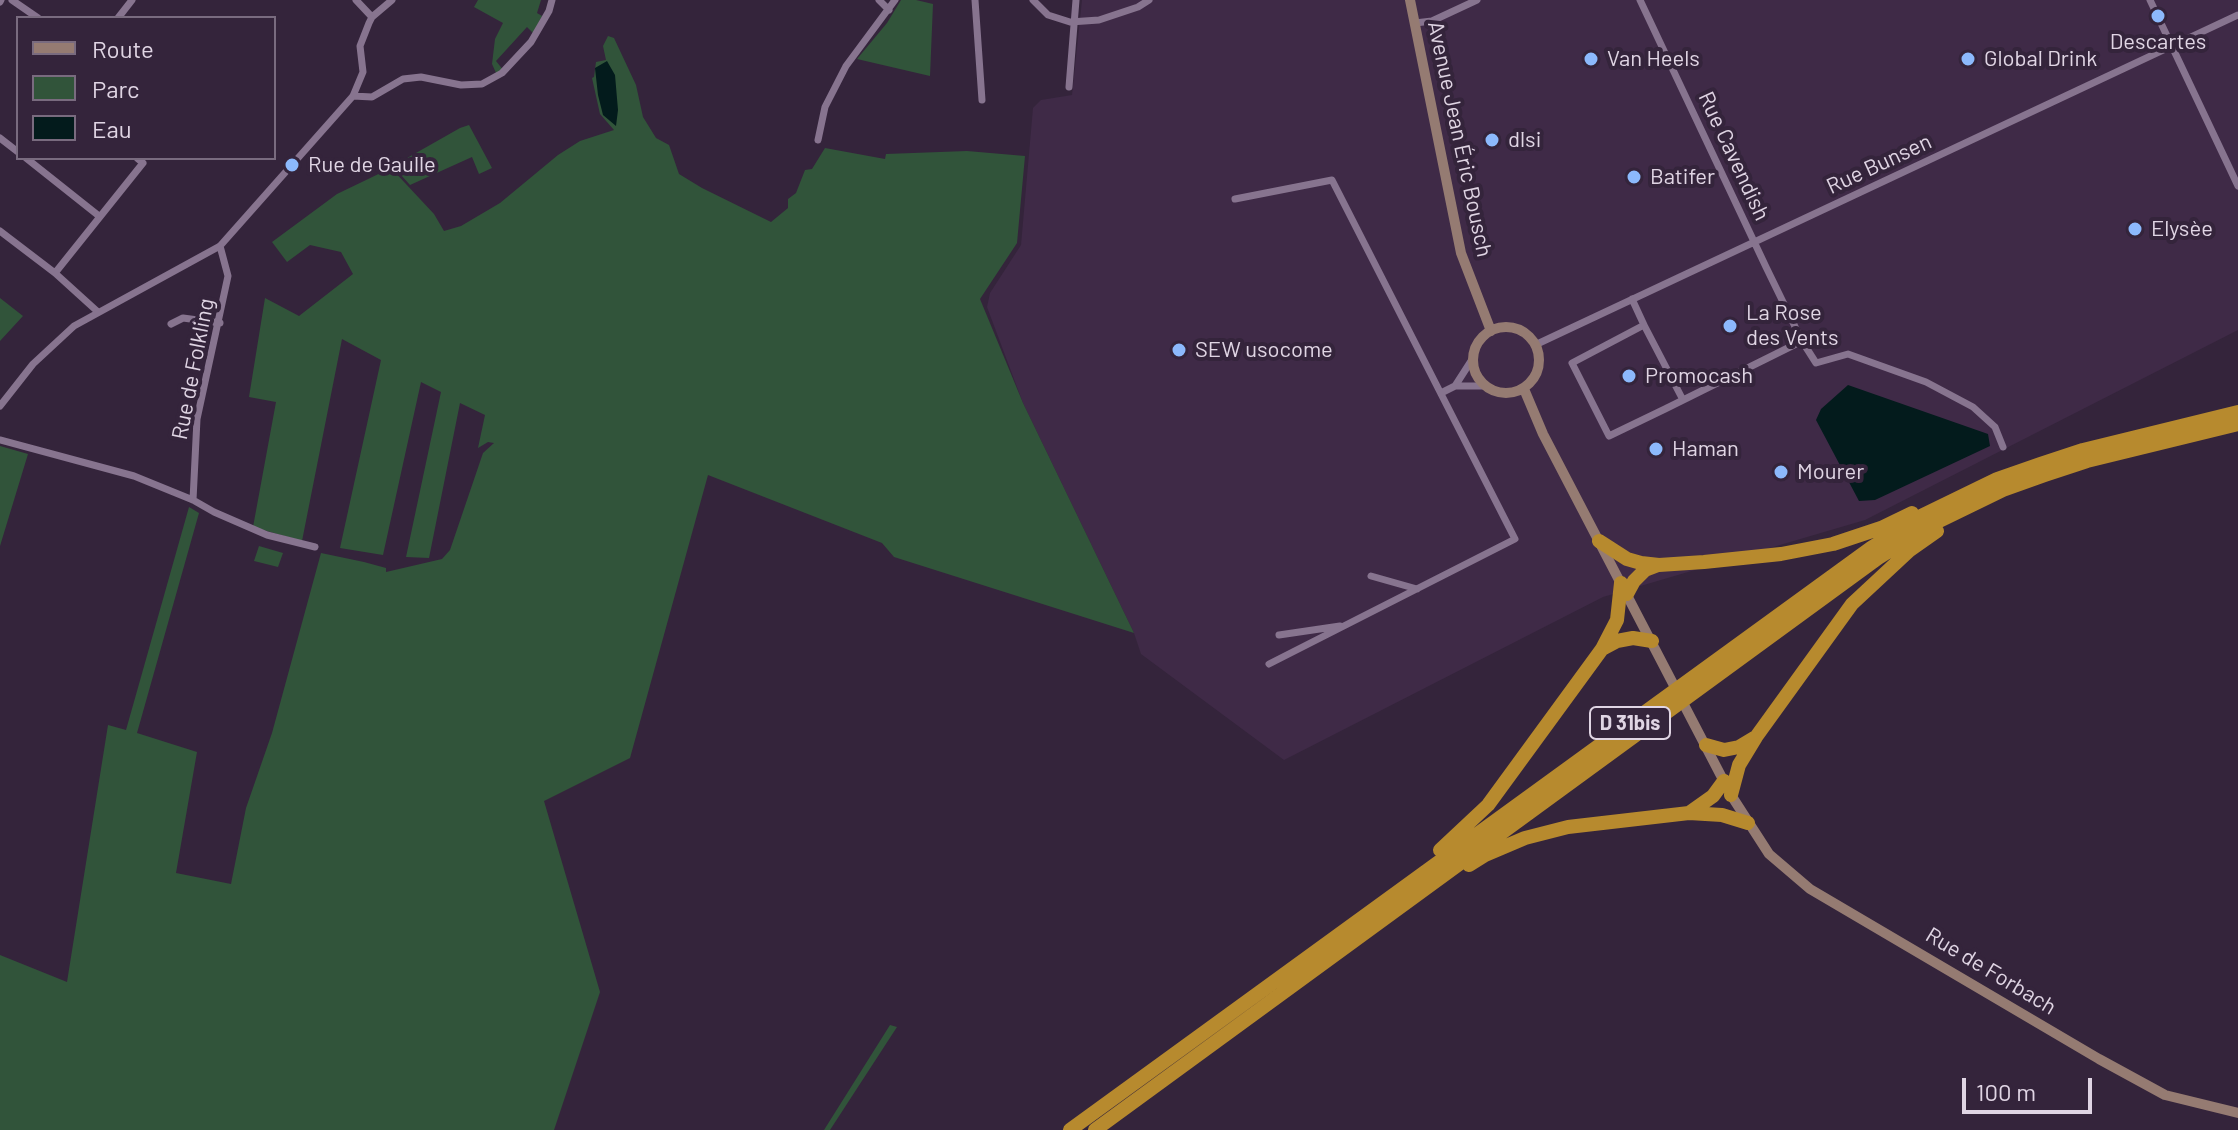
<!DOCTYPE html>
<html>
<head>
<meta charset="utf-8">
<style>
	body { margin:0 }
	#map { position:relative; width:2238px; height:1130px; overflow:hidden; background:#34243b; font-family:Barlow,sans-serif }
	canvas { display:block }
	.legend { position:absolute; left:16px; top:16px; width:260px; height:144px; box-sizing:border-box; background:#34243b; border:2px solid #796b7f; margin:0; padding:10px 14px; list-style:none; font-size:24px; color:#e0d5e4 }
	.legend li { display:flex; align-items:center; gap:16px; height:40px }
	.legend b { width:40px; border:2px solid #796b7f }
	.scale { position:absolute; left:1962px; top:1078px; width:130px; height:36px; box-sizing:border-box; border:4px solid #e0d5e4; border-top:0; padding-left:10px; font-size:24px; line-height:28px; white-space:nowrap; color:#e0d5e4; -webkit-text-stroke:6px #34243b; paint-order:stroke }
</style>
</head>
<body>
<div id="map">
<canvas width="2238" height="1130"></canvas>
<ul class="legend">
<li><b style="height:10px;background:#957b72"></b>Route</li>
<li><b style="height:22px;background:#31543a"></b>Parc</li>
<li><b style="height:22px;background:#031b1c"></b>Eau</li>
</ul>
<div class="scale">100 m</div>
</div>
<script>
const ctx = document.querySelector('canvas').getContext('2d');
ctx.lineJoin = 'round';
function fill(path, color) { ctx.fillStyle = color; ctx.fill(path, 'evenodd'); }
const shape = rows => new Path2D(rows.map(r => 'M' + r).join(''));
function strokePath(path, color, width, dash) { ctx.strokeStyle = color; ctx.lineWidth = width; ctx.lineCap = dash ? 'butt' : 'round'; ctx.setLineDash(dash || []); ctx.stroke(path); }
function drawText(font, color, halo, rows, align = 'center') {
  ctx.font = font + ' Barlow,sans-serif'; ctx.lineWidth = 8; ctx.setLineDash([]); ctx.textBaseline = 'middle'; ctx.strokeStyle = halo; ctx.fillStyle = color; for (const [text, x, y, turn = 0] of rows) {
    ctx.save(); ctx.translate(x, y); ctx.rotate((+turn || 0) * Math.PI / 180); ctx.textAlign = isNaN(turn) ? turn : align; if (halo) ctx.strokeText(text, 0, 0); ctx.fillText(text, 0, 0); ctx.restore();
  }
}
const built = shape([
	[1082,0,2238,0,2238,330,1865,520,1603,597,1284,760,1141,654,1134,633,1023,403,987,307,990,293,1021,245,1033,108,1041,100,1072,95]
]);
const green = shape([
	[478,0,541,0,537,13,542,16,533,33,527,27,496,61,504,71,497,75,492,64,495,39,503,23,474,7],
	[901,0,916,0,933,4,930,76,857,59,887,23],
	[608,36,614,38,636,85,643,117,656,138,669,145,679,174,702,188,771,222,788,208,788,199,796,193,805,170,812,169,825,148,885,159,886,154,967,151,1025,156,1017,243,980,299,1023,403,1134,633,894,557,882,543,708,475,630,758,544,801,600,992,554,1130,0,1130,0,955,67,982,108,725,126,730,189,507,199,513,137,733,197,752,176,873,231,884,246,808,272,733,321,553,364,562,386,568,386,572,442,559,450,550,483,453,494,443,488,442,478,448,485,415,460,403,429,558,406,557,441,392,421,382,383,555,340,548,381,360,342,339,302,541,253,527,276,402,249,397,265,298,299,316,353,274,341,252,310,245,287,262,272,242,337,194,391,168,434,214,444,231,461,226,500,203,558,155,580,141,614,130,600,114,592,78,594,77,596,62,606,60,603,46],
	[469,125,492,168,479,174,472,157,410,185,393,166,460,128],
	[0,298,23,316,0,341],
	[0,446,28,454,0,546],
	[259,546,283,553,278,567,254,561],
	[890,1025,897,1027,830,1130,824,1130]
]);
const water = shape([
	[607,61,615,75,618,110,616,126,603,115,598,95,595,68],
	[1848,385,1988,434,1990,446,1875,500,1859,501,1816,420,1821,409]
]);
const street = shape([
	[12,0,38,18],
	[356,0,372,17],
	[879,0,889,10],
	[975,0,982,100],
	[1033,0,1048,15,1070,22,1099,20,1138,7,1149,0],
	[1640,0,1766,267,1802,341,1816,363,1848,354,1926,382,1973,407,1995,427,2003,447],
	[2150,0,2238,186],
	[0,2,1,0],
	[118,18,132,0],
	[1415,23,1432,21,1477,0],
	[1069,87,1076,0],
	[353,96,372,97,403,79,421,77,461,85,482,84,502,73,531,42,549,11,552,0],
	[0,138,18,152],
	[818,140,825,107,846,66,895,0],
	[26,158,99,216],
	[1235,199,1332,180,1515,539,1269,664],
	[0,231,55,273,98,312],
	[55,273,143,163,137,158],
	[1632,299,1644,325],
	[171,324,183,318,220,323],
	[1535,345,2238,15],
	[1455,386,1473,358],
	[1441,393,1455,386,1485,386],
	[1683,400,1644,325,1572,363,1609,436,1665,409,1802,341],
	[0,406,33,364,74,326,220,246,353,96,363,72,360,46,369,23,372,17,392,0],
	[0,440,134,476,193,500,214,512,267,535,315,547],
	[193,500,197,419,228,276,220,246],
	[1371,576,1417,589],
	[1279,635,1340,626]
]);
const secondary = shape([
	[1410,0,1461,253,1491,331],
	'1473 360a33 33 0 1 1 66 0a33 33 0 1 1-66 0Z',
	[1524,389,1543,434,1731,795,1769,854,1810,889,2099,1059,2165,1095,2238,1113]
]);
const highway = shape([
	[1599,541,1627,559,1641,563,1659,565,1704,562,1781,554,1833,544,1881,528,1912,513],
	[1627,594,1634,581,1645,570,1658,565],
	[1602,649,1617,620,1621,583],
	[1706,745,1724,750,1739,747,1754,738],
	[1731,795,1739,765,1756,737,1852,604,1910,550,1937,531],
	[1689,813,1713,796,1724,781],
	[1440,850,1488,805,1602,649,1617,641,1633,638,1652,641],
	[1469,865,1485,855,1525,838,1568,827,1689,813,1722,815,1748,823],
	[1070,1130,1871,548,1923,515,1997,479,2040,464,2083,450,2238,412],
	[1095,1130,1878,558,1929,526,2003,490,2045,475,2087,461,2238,424]
]);
const markers = [
	[2158,16,8,"#8cb9fc"],
	[1591,59,8,"#8cb9fc"],
	[1968,59,8,"#8cb9fc"],
	[1492,140,8,"#8cb9fc"],
	[292,165,8,"#8cb9fc"],
	[1634,177,8,"#8cb9fc"],
	[2135,229,8,"#8cb9fc"],
	[1730,326,8,"#8cb9fc"],
	[1179,350,8,"#8cb9fc"],
	[1629,376,8,"#8cb9fc"],
	[1656,449,8,"#8cb9fc"],
	[1781,472,8,"#8cb9fc"]
];
const shields = [
	[1630,723,80]
];
const shieldNames = [
	["D 31bis",1630,723]
];
const poiNames = [
	["Descartes",2158,42,"center"],
	["Van Heels",1607,59],
	["Global Drink",1984,59],
	["dlsi",1508,140],
	["Rue de Gaulle",308,165],
	["Batifer",1650,177],
	["Elysèe",2151,229],
	["La Rose",1746,313],
	["des Vents",1746,338],
	["SEW usocome",1195,350],
	["Promocash",1645,376],
	["Haman",1672,449],
	["Mourer",1797,472]
];
const streetNames = [
	["Avenue Jean Éric Bousch",1460,139,78],
	["Rue Cavendish",1734,156,65],
	["Rue Bunsen",1879,164,-25],
	["Rue de Folkling",193,369,-79],
	["Rue de Forbach",1991,971,31]
];
fill(built, '#3f2a47');
fill(green, '#31543a');
fill(water, '#031b1c');
strokePath(street, '#87748f', 7);
strokePath(secondary, '#957b72', 10);
strokePath(highway, '#b78a2e', 14);
for (const [x, y, r, color] of markers) { const dot = new Path2D(); dot.arc(x, y, r, 0, 2 * Math.PI); ctx.fillStyle = color; ctx.fill(dot); strokePath(dot, '#34243b', 3); }
for (const [x, y, w] of shields) { const box = new Path2D(); box.roundRect(x - w / 2, y - 16, w, 32, 6); ctx.fillStyle = '#34243b'; ctx.fill(box); strokePath(box, '#e0d5e4', 2); }
drawText('bold 20px', '#e0d5e4', null, shieldNames);
drawText('22px', '#e0d5e4', '#34243b', poiNames, 'left');
drawText('22px', '#e0d5e4', '#34243b', streetNames);
</script>
</body>
</html>
